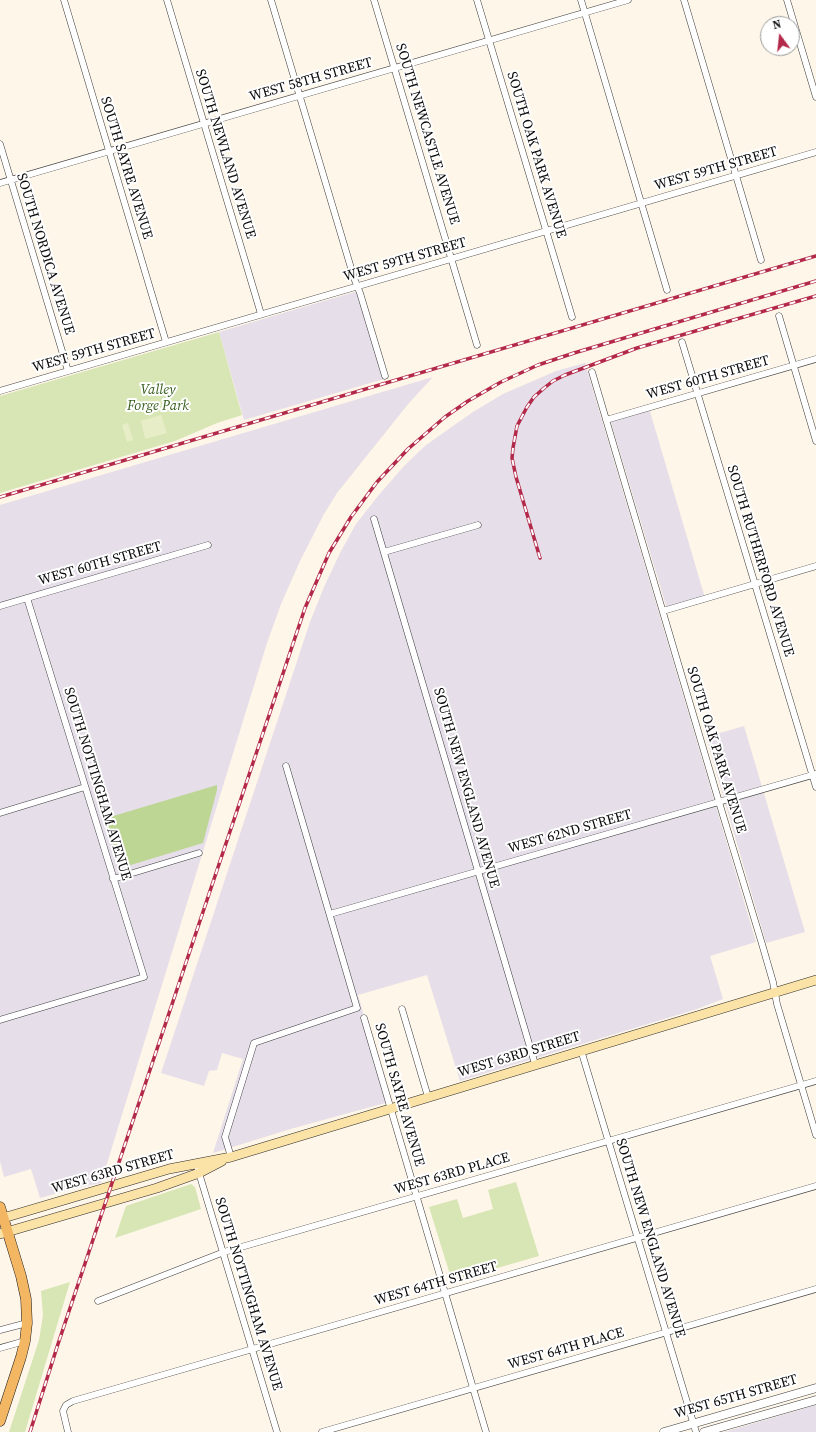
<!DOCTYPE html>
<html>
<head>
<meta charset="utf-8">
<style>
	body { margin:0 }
	#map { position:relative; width:816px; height:1432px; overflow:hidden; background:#fef6e8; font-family:"Source Serif 4",serif }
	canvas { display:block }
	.north { position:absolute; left:760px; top:16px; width:40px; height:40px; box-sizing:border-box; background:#fff; border:1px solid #9d9d9d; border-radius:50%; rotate:345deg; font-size:11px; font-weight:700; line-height:16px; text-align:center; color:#0a0a0a }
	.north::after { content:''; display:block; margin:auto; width:14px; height:18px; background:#b32949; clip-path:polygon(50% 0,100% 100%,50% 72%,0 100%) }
</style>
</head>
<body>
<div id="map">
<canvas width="816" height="1432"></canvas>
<div class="north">N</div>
</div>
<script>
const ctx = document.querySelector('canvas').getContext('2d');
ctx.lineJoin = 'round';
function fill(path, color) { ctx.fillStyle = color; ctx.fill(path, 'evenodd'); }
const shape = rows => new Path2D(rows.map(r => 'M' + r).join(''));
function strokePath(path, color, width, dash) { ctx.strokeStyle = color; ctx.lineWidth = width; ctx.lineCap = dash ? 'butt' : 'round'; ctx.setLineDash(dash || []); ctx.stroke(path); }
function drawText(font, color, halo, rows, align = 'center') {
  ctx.font = font + ' "Source Serif 4",serif'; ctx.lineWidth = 4; ctx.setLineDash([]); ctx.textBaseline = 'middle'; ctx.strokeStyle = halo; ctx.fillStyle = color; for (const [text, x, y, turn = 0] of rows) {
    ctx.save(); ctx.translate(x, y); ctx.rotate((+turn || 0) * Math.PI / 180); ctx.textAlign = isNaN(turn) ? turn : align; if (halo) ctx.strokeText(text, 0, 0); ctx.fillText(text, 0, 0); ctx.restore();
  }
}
const industrial = shape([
	[358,291,384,379,244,420,219,332],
	[585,363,756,942,710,956,723,999,697,1009,460,1081,427,975,358,995,389,1102,294,1128,213,1153,243,1059,222,1053,217,1070,209,1071,204,1086,161,1073,310,622,324,587,340,553,356,524,378,496,404,466,426,445,473,412,503,394,556,371],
	[433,377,409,403,337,493,324,514,300,561,281,604,267,643,101,1183,72,1189,40,1198,31,1169,4,1177,0,1161,0,505],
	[649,408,705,598,667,609,610,419],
	[744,726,805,932,766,943,706,737],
	[816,1405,816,1432,724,1432]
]);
const green = shape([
	[219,332,242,415,217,423,175,441,0,493,0,396],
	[516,1182,539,1256,452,1281,429,1207,457,1199,463,1218,493,1209,488,1190],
	[191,1184,195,1187,201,1209,115,1238,126,1206],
	[70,1282,25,1432,9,1432,39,1340,43,1315,41,1291]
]);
const forest = shape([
	[217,785,217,790,203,843,121,868,119,867,106,821,110,817]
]);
const pitch = shape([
	[161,415,167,433,145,439,141,421],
	[128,423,133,440,127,442,122,425]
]);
const minor = shape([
	[64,0,166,342],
	[167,0,261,314],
	[271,0,354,278,360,293,385,376],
	[374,0,477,345],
	[477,0,572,317],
	[581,0,667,290],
	[684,0,761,260],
	[787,0,816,97],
	[0,144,68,371],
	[0,183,628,0],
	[779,316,816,441],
	[682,342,816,787],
	[592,372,719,802,762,944,773,982,777,1004,816,1135],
	[0,391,816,152],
	[606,420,816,359],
	[374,519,535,1064],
	[384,552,478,525],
	[0,606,208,545],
	[663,611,816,566],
	[0,813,85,787],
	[113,879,199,853],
	[330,914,816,774],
	[402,1009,428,1097],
	[364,1018,486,1432],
	[0,1020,144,977,27,598],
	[581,1050,696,1432],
	[231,1157,225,1137,254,1043,357,1008,286,766],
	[196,1163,277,1432],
	[98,1301,224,1252,816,1081],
	[0,1330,27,1323],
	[0,1348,25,1341],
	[68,1432,63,1411,66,1405,73,1401,816,1186],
	[322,1432,816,1289]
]);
const tertiary = shape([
	[664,1432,816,1388],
	[704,1432,816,1400]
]);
const secondary = shape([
	[0,1219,169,1169,231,1157,816,980],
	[0,1234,157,1188,199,1173,222,1161]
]);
const primary = shape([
	[0,1207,21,1276,26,1299,27,1323,25,1341,21,1357,0,1421]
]);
const rail = shape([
	[0,497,816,256],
	[540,558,516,477,512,458,513,448,517,426,527,407,534,397,543,389,553,381,565,375,637,348,816,296],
	[30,1432,58,1344,305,608,329,553,351,517,377,482,408,449,445,417,468,401,501,382,538,365,574,353,816,281]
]);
const streetNames = [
	["WEST 58TH STREET",311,80,-16],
	["SOUTH NEWCASTLE AVENUE",427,134,73],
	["SOUTH NEWLAND AVENUE",225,154,73],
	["SOUTH OAK PARK AVENUE",536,155,73],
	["SOUTH SAYRE AVENUE",126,168,73],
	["WEST 59TH STREET",716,169,-16],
	["SOUTH NORDICA AVENUE",45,254,73],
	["WEST 59TH STREET",405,260,-16],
	["WEST 59TH STREET",94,351,-16],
	["WEST 60TH STREET",708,378,-16],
	["SOUTH RUTHERFORD AVENUE",760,561,73],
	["WEST 60TH STREET",100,564,-16],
	["SOUTH OAK PARK AVENUE",716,750,73],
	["SOUTH NOTTINGHAM AVENUE",97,784,73],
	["SOUTH NEW ENGLAND AVENUE",466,788,74],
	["WEST 62ND STREET",570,832,-16],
	["WEST 63RD STREET",519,1055,-17],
	["SOUTH SAYRE AVENUE",399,1095,74],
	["WEST 63RD STREET",113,1172,-16],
	["WEST 63RD PLACE",452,1174,-16],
	["SOUTH NEW ENGLAND AVENUE",650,1238,73],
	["WEST 64TH STREET",436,1284,-16],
	["SOUTH NOTTINGHAM AVENUE",248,1294,73],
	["WEST 64TH PLACE",566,1349,-16],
	["WEST 65TH STREET",736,1397,-16]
];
const parkNames = [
	["Valley",158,390],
	["Forge Park",158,406]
];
fill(industrial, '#e6dee9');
fill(green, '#d7e6b4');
fill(forest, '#bed694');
fill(pitch, '#e7edc6');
strokePath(minor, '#3d3d3d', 7);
strokePath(tertiary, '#3d3d3d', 9);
strokePath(secondary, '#2c2c2c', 10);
strokePath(primary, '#1b1b1b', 11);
strokePath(minor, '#fff', 6);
strokePath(tertiary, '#fff', 8);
strokePath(secondary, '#fbe2a6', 9);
strokePath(primary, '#f3b663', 10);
strokePath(rail, '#b32949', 3.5);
strokePath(rail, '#fff', 2, [6]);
drawText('14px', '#0a0a0a', '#fff', streetNames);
drawText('italic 14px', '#375e1e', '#fff', parkNames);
</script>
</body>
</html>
